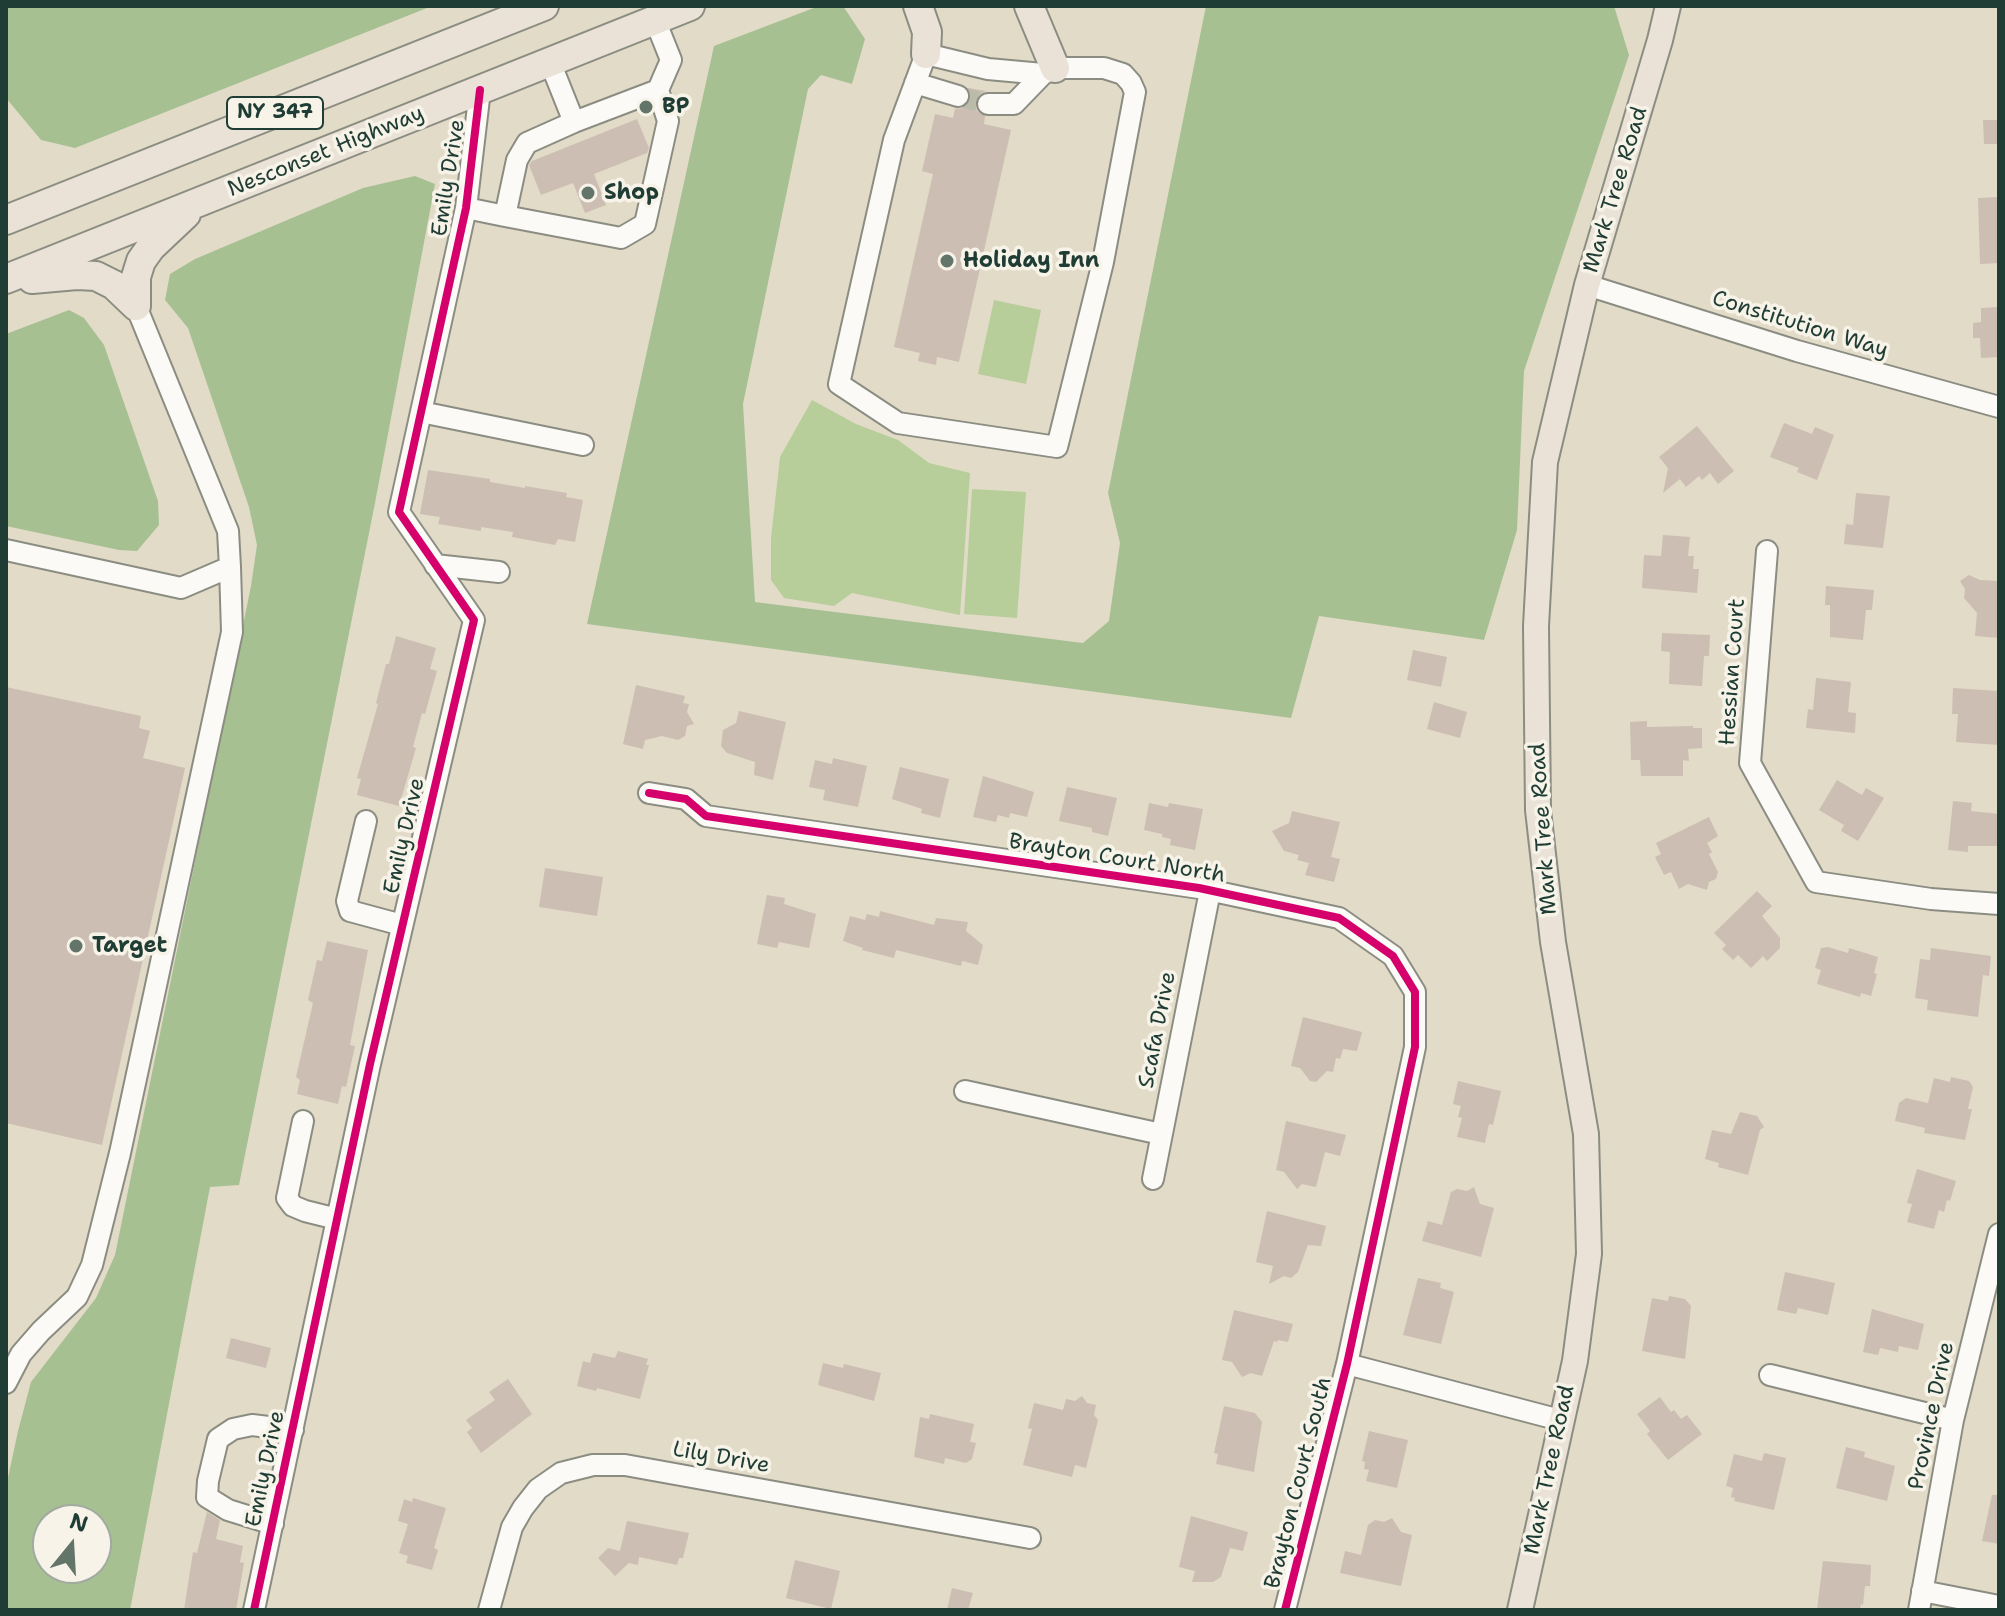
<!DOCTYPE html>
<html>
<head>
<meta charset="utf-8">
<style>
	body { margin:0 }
	#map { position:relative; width:2005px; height:1616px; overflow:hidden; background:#e2dbc8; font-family:"Shantell Sans",sans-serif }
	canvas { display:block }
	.frame { position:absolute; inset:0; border:8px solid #1f3d34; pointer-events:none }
	.north { position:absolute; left:32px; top:1504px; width:80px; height:80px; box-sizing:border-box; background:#f7f3e8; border:2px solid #a1aaa0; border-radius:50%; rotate:18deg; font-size:22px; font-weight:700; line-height:32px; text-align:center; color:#1f3d34 }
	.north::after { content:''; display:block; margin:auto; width:28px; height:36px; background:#637468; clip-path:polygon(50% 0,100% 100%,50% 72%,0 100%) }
</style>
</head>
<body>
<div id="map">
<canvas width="2005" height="1616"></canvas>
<div class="frame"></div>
<div class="north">N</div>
</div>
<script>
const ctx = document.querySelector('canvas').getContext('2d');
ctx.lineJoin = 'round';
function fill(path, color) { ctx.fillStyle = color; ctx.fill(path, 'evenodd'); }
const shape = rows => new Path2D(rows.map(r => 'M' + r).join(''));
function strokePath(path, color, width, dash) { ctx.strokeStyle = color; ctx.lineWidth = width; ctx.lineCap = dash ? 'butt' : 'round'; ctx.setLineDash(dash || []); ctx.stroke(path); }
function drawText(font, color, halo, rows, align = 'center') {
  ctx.font = font + ' "Shantell Sans",sans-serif'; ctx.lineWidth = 7; ctx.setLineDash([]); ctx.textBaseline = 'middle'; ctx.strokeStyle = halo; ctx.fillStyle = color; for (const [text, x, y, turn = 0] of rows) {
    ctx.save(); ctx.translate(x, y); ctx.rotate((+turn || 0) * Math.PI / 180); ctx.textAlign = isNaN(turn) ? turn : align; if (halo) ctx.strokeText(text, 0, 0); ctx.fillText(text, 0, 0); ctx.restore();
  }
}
const green = shape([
	[994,300,1041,310,1026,384,978,374],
	[812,400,856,424,898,440,929,463,970,473,960,615,852,593,834,606,784,598,771,580,771,538,780,457],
	[972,489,1026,492,1017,618,964,614]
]);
const forest = shape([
	[6,6,432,6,75,148,41,140,6,98],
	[819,6,843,6,865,39,852,84,821,75,808,89,743,404,755,602,1083,643,1109,621,1120,543,1108,493,1206,6,1614,6,1629,55,1524,371,1517,530,1484,640,1319,616,1291,718,587,624,714,46],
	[415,176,435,184,375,503,239,1185,210,1187,130,1610,6,1610,6,1487,18,1431,31,1382,96,1298,115,1255,251,586,257,545,249,507,188,328,165,300,170,274,195,259,363,188],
	[48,1520,96,1520,96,1568,48,1568],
	[69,310,84,318,104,345,158,501,159,525,137,551,119,550,6,526,6,334]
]);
const building = shape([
	[968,88,986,91,977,97,975,103,977,111,985,116,984,124,1011,130,959,362,937,357,936,365,918,361,920,353,894,347,933,174,922,171,935,114,953,118,955,109,962,108,970,100],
	[637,119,649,148,647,153,594,174,606,205,585,213,573,183,541,195,529,165,532,161],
	[1983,120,1999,120,1999,144,1984,144],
	[1999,197,1999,263,1980,264,1978,198],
	[1999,307,1999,357,1981,358,1980,338,1973,338,1973,323,1981,322,1981,308],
	[1784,423,1812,434,1815,427,1834,435,1817,480,1797,472,1799,468,1770,457],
	[1697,426,1734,471,1718,484,1710,473,1702,480,1699,476,1686,487,1680,479,1663,493,1668,468,1659,457],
	[428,470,490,479,490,482,525,488,525,486,567,493,566,497,583,500,575,542,558,539,555,545,512,537,513,532,481,527,481,531,438,524,440,517,420,514],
	[1856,493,1890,496,1883,548,1844,544,1846,524,1853,525],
	[1663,535,1690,537,1688,556,1694,556,1693,569,1699,569,1697,593,1642,588,1644,555,1661,556],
	[1969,575,1980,580,1999,581,1999,638,1975,636,1977,613,1964,598,1965,589,1960,581],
	[1826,586,1874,590,1872,610,1866,610,1863,640,1830,637,1830,605,1825,605],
	[1662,633,1710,635,1709,656,1704,656,1702,686,1669,684,1670,652,1661,651],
	[396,636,436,648,430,669,437,671,425,714,422,713,413,747,416,748,399,806,357,795,361,779,357,778,378,704,376,703,386,664,389,664],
	[1413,650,1447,657,1441,687,1407,680],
	[1816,678,1851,682,1848,712,1856,713,1855,733,1806,728,1808,709,1813,710],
	[636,685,685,696,683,703,689,704,687,712,694,724,687,726,685,736,678,740,662,736,645,740,643,749,623,744],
	[6,687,141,716,139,728,150,731,143,758,185,768,102,1145,6,1123],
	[1953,688,1999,691,1999,745,1956,742,1958,714,1952,714],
	[1434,702,1467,712,1460,738,1427,729],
	[739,711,786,722,773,780,754,775,755,762,727,753,721,746,723,730,736,723],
	[1647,721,1647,727,1693,726,1693,728,1702,728,1702,748,1688,749,1689,761,1683,760,1683,776,1641,776,1640,760,1631,760,1630,722],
	[833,758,867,766,858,807,823,800,825,790,809,787,815,760,832,764],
	[900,767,949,779,940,818,921,813,922,809,892,799],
	[983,776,1034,792,1027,817,1010,813,1009,818,998,815,996,822,973,817],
	[1837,780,1862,795,1866,788,1884,798,1858,841,1841,831,1844,825,1819,810],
	[1067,787,1117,798,1108,836,1092,832,1092,828,1059,821],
	[1953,801,1972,803,1971,811,1999,814,1999,846,1968,846,1968,852,1948,850],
	[1149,803,1168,807,1169,803,1203,809,1195,850,1170,845,1171,839,1162,837,1162,834,1144,830],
	[1292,811,1340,822,1331,857,1340,859,1334,882,1305,875,1309,863,1297,860,1299,855,1284,851,1272,831,1289,823],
	[1709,817,1718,836,1707,843,1712,852,1709,854,1718,872,1716,879,1709,882,1707,890,1688,884,1679,889,1671,872,1664,875,1655,857,1661,854,1656,843],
	[545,868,603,877,597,916,539,907],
	[1757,891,1772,906,1762,916,1780,938,1780,948,1767,961,1763,956,1751,968,1738,955,1733,960,1722,949,1726,945,1714,933],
	[767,895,785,898,784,904,816,914,809,948,779,942,777,948,757,944],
	[880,911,934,925,936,918,968,922,966,931,983,945,978,965,962,961,961,966,896,950,894,958,862,950,863,948,843,941,850,916,865,920,867,914,879,917],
	[327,941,368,950,350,1045,355,1046,346,1087,342,1086,338,1104,297,1094,300,1080,296,1077,313,1003,308,1000,317,960,322,961],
	[1828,947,1848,953,1849,948,1878,957,1874,973,1877,974,1871,996,1861,993,1860,997,1817,984,1821,970,1815,968,1821,948],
	[1931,948,1991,956,1989,976,1983,975,1978,1017,1927,1010,1928,1000,1915,998,1920,959,1930,960],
	[1303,1017,1362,1032,1357,1051,1343,1049,1340,1059,1336,1058,1333,1072,1327,1071,1316,1082,1310,1081,1300,1068,1291,1066],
	[1951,1077,1969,1081,1973,1087,1968,1109,1972,1109,1965,1140,1924,1133,1925,1128,1895,1121,1899,1103,1906,1098,1928,1103,1934,1078,1950,1082],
	[1458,1081,1501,1091,1493,1125,1489,1124,1485,1143,1457,1137,1462,1118,1458,1117,1461,1106,1453,1104],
	[1740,1112,1757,1116,1764,1127,1760,1130,1748,1175,1718,1167,1719,1163,1705,1159,1712,1130,1731,1134],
	[1286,1121,1346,1135,1340,1156,1325,1152,1316,1187,1302,1184,1297,1189,1284,1172,1276,1170],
	[1917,1169,1956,1181,1950,1201,1947,1200,1944,1212,1939,1210,1934,1229,1907,1222,1912,1204,1907,1203],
	[1474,1187,1480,1204,1494,1208,1481,1257,1422,1241,1428,1221,1442,1225,1451,1192,1457,1189,1467,1191],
	[1267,1211,1326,1226,1321,1246,1308,1245,1298,1272,1291,1278,1284,1276,1269,1284,1273,1266,1256,1262],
	[1785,1272,1835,1283,1828,1315,1798,1308,1796,1314,1777,1310],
	[1418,1278,1441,1283,1440,1288,1454,1292,1441,1344,1403,1335],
	[1669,1296,1685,1299,1691,1306,1685,1359,1642,1351,1652,1298,1668,1301],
	[1872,1309,1924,1324,1918,1350,1899,1346,1898,1352,1880,1348,1878,1355,1863,1352],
	[1234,1310,1293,1324,1288,1342,1278,1340,1277,1342,1274,1341,1262,1376,1251,1373,1242,1377,1232,1362,1222,1360],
	[231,1338,271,1348,266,1368,226,1358],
	[618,1351,648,1359,646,1365,649,1365,640,1399,597,1388,596,1391,577,1386,583,1361,590,1363,593,1353,615,1358],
	[823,1363,843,1368,844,1364,881,1373,874,1401,818,1385],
	[508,1379,532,1414,481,1453,467,1432,472,1428,466,1420,495,1400,489,1392],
	[1082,1396,1087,1403,1096,1405,1094,1415,1098,1420,1086,1468,1075,1465,1072,1477,1023,1465,1032,1429,1028,1428,1034,1403,1063,1410,1066,1399,1075,1401],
	[1660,1397,1671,1412,1674,1410,1681,1419,1687,1415,1702,1434,1668,1460,1647,1434,1650,1431,1637,1414],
	[1224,1406,1255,1413,1262,1422,1254,1472,1216,1464,1218,1454,1214,1453],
	[930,1414,974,1424,970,1442,976,1443,972,1459,966,1463,945,1458,944,1464,914,1457,920,1417,929,1419],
	[1369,1431,1408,1440,1397,1488,1366,1481,1369,1470,1364,1469,1365,1462,1362,1461],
	[1846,1447,1865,1452,1864,1457,1895,1466,1887,1501,1836,1488],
	[1764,1453,1786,1458,1774,1510,1734,1501,1735,1498,1731,1497,1733,1488,1726,1486,1734,1454,1762,1461],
	[1992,1495,1999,1495,1999,1544,1982,1541],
	[413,1498,446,1508,434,1548,438,1550,432,1570,406,1563,408,1556,399,1553,408,1524,398,1521,404,1499,412,1502],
	[207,1512,220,1520,216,1539,243,1546,240,1562,244,1563,236,1610,184,1610,193,1552,197,1553],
	[1191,1516,1248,1532,1243,1551,1230,1548,1221,1577,1213,1582,1192,1582,1195,1571,1179,1567],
	[1392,1518,1401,1532,1412,1535,1401,1586,1340,1573,1345,1551,1361,1555,1368,1525,1375,1520,1384,1522],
	[627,1521,689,1533,683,1558,679,1558,677,1565,639,1557,638,1565,629,1563,615,1576,598,1558,608,1548,620,1551],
	[795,1560,840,1571,831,1609,786,1598],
	[1823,1561,1871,1565,1870,1586,1865,1586,1863,1605,1861,1604,1860,1610,1817,1610],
	[952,1588,973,1593,968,1610,947,1610]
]);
const minorTunnel = shape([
	[958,96,988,104]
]);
const minor = shape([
	[926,54,988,69,1043,74,1055,68,1104,68,1123,74,1131,83,1135,92,1103,262,1057,447,898,423,839,384,894,140,926,54],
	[915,83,958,96],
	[988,104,1014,104,1043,74],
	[574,122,658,90,671,60,655,20],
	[466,208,505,216,517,160,527,143,574,122,550,62],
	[505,216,621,238,645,224,668,121,658,90],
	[1587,285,1797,351,1999,407],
	[421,412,583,445],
	[6,550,181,588,230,567,228,531,136,306],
	[1767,551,1750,763,1816,882,1931,899,1999,904],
	[435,565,499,572],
	[649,793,686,799,706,816,1199,888,1339,918,1393,956,1415,992,1415,1047,1347,1364,1285,1610],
	[366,821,347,901,350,911,402,925],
	[965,1091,1161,1134],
	[303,1121,287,1198,293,1206,305,1211,337,1219],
	[1153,1179,1210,891],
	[1347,1364,1560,1420],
	[1770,1375,1953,1420],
	[6,1383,21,1354,41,1331,77,1297,92,1265,120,1153,232,632,230,567],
	[273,1524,228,1510,207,1497,208,1481,218,1439,233,1429,252,1425,293,1430],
	[1922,1591,1999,1606],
	[254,1610,370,1064,474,620,399,512,466,208,480,90],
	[489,1610,512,1527,523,1508,538,1489,561,1473,593,1465,625,1465,1030,1538],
	[1919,1610,1953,1420,1999,1234]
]);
const major = shape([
	[1520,1610,1575,1361,1589,1254,1586,1134,1553,942,1538,810,1536,626,1545,462,1587,285,1660,40,1668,6]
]);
const highway = shape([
	[918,6,927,32,926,54],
	[1029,6,1055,68],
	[6,220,544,6],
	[6,279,690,6],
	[32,279,77,275,96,276,114,285,136,306],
	[136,306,136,277,141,261,151,247,186,214]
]);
const cycleway = shape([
	[649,793,686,799,706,816,1199,888,1339,918,1393,956,1415,992,1415,1047,1347,1364,1285,1610],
	[254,1610,370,1064,474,620,399,512,466,208,480,90]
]);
const markers = [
	[646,107,8,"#637468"],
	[588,193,8,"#637468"],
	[947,261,8,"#637468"],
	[76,946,8,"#637468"]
];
const shields = [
	[275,113,96]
];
const shieldNames = [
	["NY 347",275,113]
];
const poiNames = [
	["BP",662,107],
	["Shop",604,193],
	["Holiday Inn",963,261],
	["Target",92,946]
];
const streetNames = [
	["Nesconset Highway",326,152,-22],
	["Emily Drive",449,178,-81],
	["Mark Tree Road",1616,190,-73],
	["Constitution Way",1800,325,17],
	["Hessian Court",1733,672,-86],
	["Mark Tree Road",1544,829,-94],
	["Emily Drive",405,836,-77],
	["Brayton Court North",1117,859,9],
	["Scafa Drive",1158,1030,-79],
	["Province Drive",1932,1416,-78],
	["Lily Drive",721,1458,10],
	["Emily Drive",266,1469,-78],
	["Mark Tree Road",1550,1470,-78],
	["Brayton Court South",1299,1483,-76]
];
fill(green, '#b7ce9a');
fill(forest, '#a7c092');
fill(building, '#cdbeb3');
strokePath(minorTunnel, '#bba', 20, [20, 10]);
strokePath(minor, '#8c8d82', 24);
strokePath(major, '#8c8d82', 28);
strokePath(highway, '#8c8d82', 32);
strokePath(minor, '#fbfaf7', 20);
strokePath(major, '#eae2d6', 24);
strokePath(highway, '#eae2d6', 28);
strokePath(cycleway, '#d6006c', 8);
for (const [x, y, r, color] of markers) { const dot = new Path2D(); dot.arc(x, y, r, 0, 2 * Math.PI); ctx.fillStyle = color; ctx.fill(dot); strokePath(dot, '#f7f3e8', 3); }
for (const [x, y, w] of shields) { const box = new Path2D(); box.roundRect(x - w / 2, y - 16, w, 32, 6); ctx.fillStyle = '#f7f3e8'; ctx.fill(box); strokePath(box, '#1f3d34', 2); }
drawText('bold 20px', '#1f3d34', null, shieldNames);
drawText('bold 22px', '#1f3d34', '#f7f3e8', poiNames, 'left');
drawText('22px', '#1f3d34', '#f7f3e8', streetNames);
</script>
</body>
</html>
